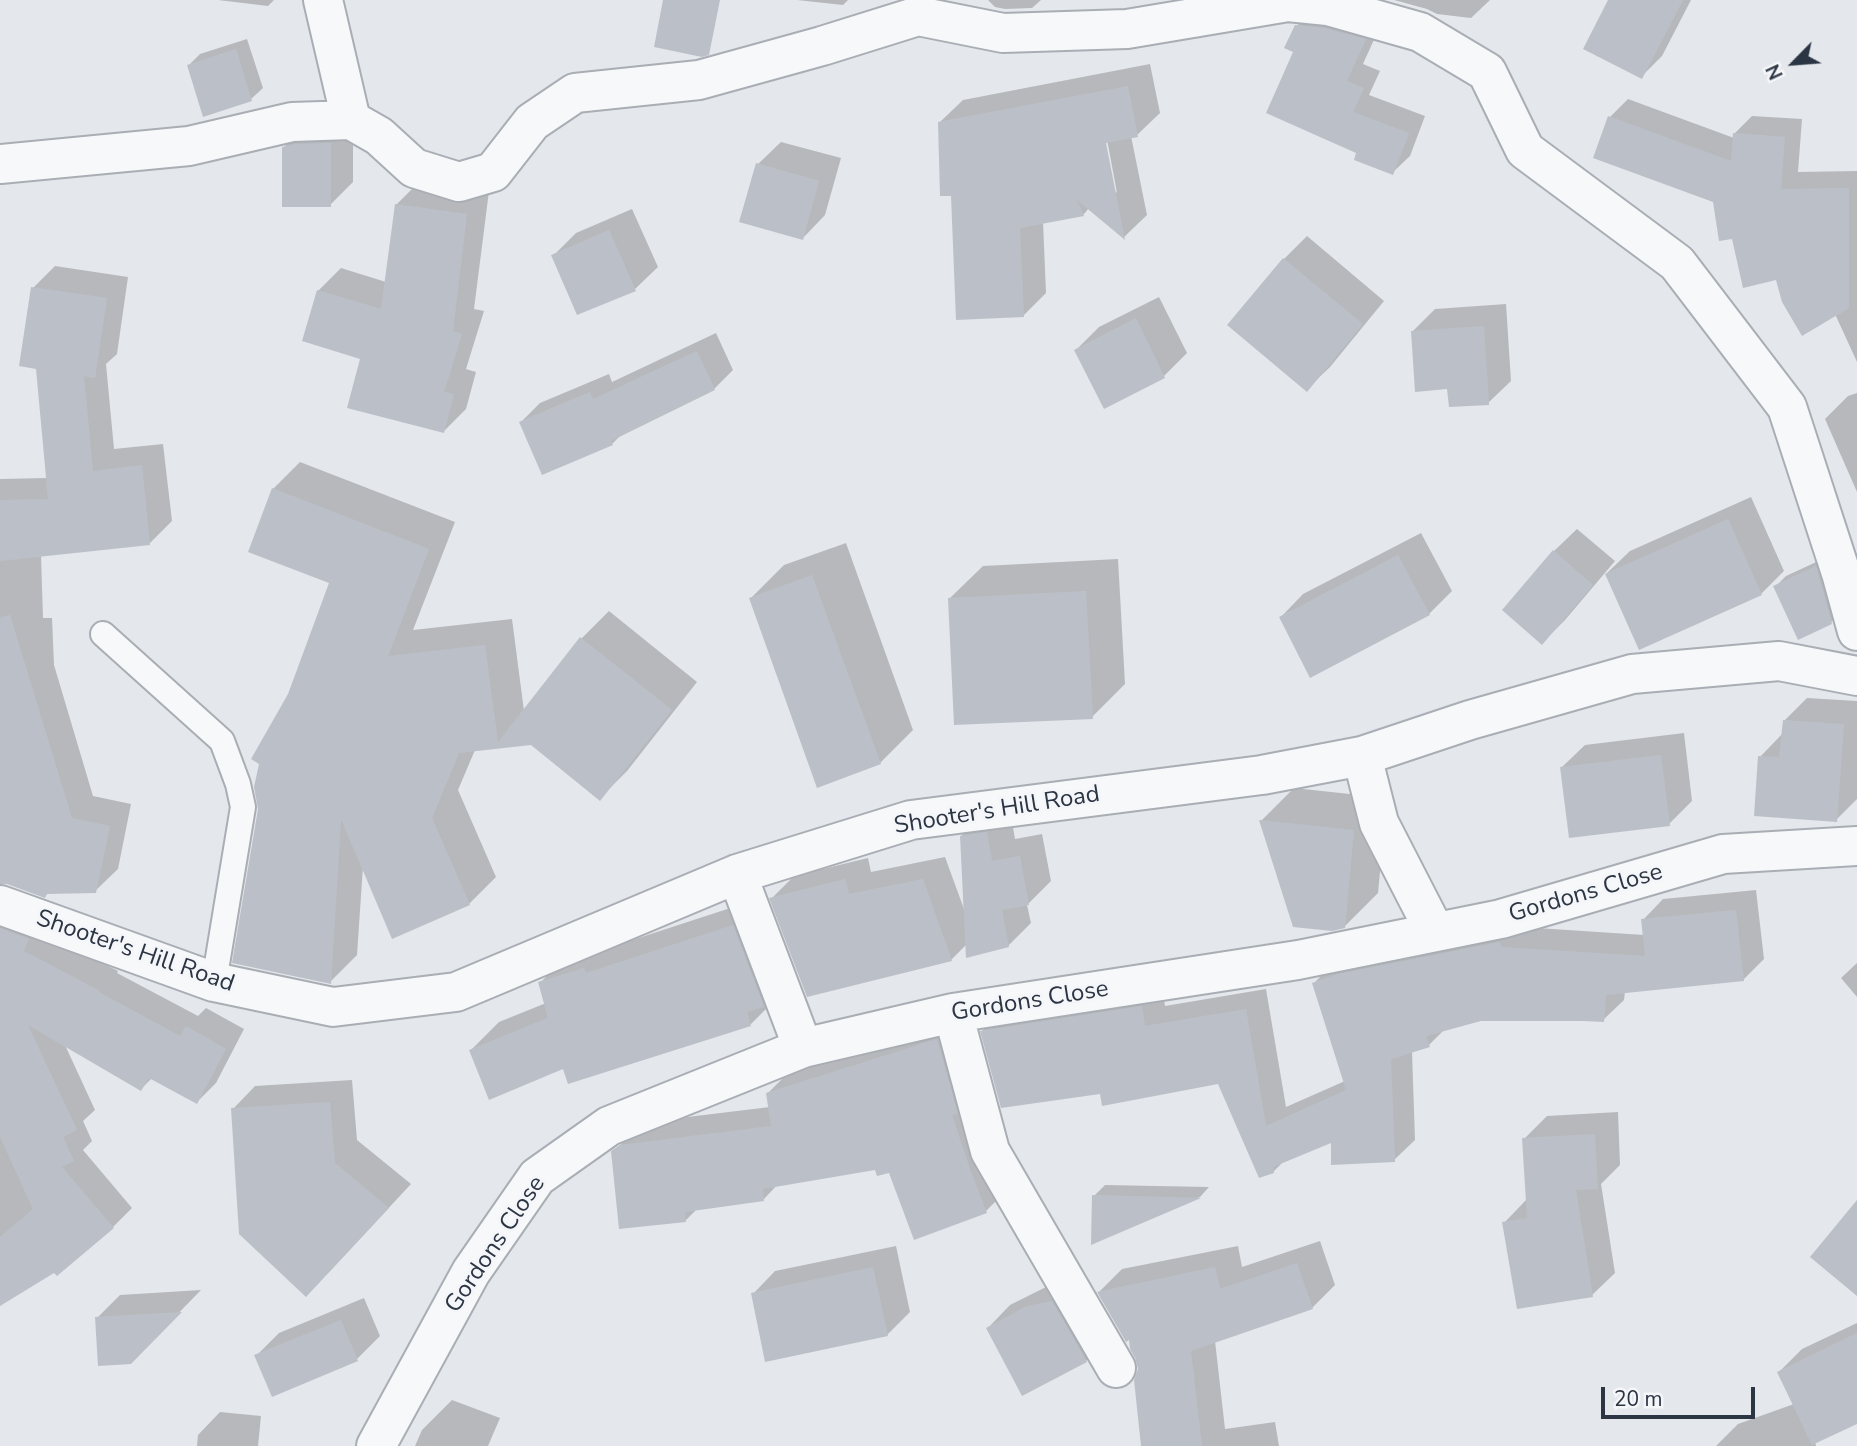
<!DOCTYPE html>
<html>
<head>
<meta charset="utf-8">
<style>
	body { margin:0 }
	#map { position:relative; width:1857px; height:1446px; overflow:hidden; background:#e4e7eb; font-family:"Nunito Sans",sans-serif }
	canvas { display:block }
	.north { position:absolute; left:1759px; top:28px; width:70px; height:70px; -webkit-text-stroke:5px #f4f6f9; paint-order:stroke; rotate:245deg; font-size:19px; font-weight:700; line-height:28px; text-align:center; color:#2c3543 }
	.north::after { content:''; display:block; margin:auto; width:24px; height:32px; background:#2c3543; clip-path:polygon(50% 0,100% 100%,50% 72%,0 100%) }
	.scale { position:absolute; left:1601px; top:1387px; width:154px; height:32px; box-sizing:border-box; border:4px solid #2c3543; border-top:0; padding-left:9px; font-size:21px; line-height:24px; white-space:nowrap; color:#2c3543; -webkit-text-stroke:5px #f4f6f9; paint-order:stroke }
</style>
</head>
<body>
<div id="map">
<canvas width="1857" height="1446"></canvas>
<div class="north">N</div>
<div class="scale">20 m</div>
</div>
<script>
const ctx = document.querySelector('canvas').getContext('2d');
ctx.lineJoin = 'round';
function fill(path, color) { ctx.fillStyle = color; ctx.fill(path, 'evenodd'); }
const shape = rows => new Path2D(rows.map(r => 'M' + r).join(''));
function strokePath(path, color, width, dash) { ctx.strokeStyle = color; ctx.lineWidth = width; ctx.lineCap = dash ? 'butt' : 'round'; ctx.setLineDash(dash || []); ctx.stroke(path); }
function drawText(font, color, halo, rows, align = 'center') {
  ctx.font = font + ' "Nunito Sans",sans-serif'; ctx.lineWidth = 6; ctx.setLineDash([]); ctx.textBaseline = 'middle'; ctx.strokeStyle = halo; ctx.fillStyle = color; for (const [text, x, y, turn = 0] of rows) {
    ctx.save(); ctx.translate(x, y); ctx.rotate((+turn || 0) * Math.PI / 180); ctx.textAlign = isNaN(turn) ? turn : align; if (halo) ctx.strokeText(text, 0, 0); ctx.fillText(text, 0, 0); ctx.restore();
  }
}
const shadow = shape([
	[218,0,274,0,268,6],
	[797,0,848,0,843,5],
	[988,0,1041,0,1032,8,1005,9,995,7],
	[1394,0,1490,0,1471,18,1437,14,1427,9],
	[1610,0,1691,0,1662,56,1641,77],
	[1314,8,1382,22,1363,64,1380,71,1369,95,1425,116,1410,156,1392,173,1358,152,1297,26],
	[247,39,263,88,251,99,189,65,200,54],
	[1150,64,1160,113,1137,135,1131,136,1147,215,1124,237,1089,208,1084,214,1043,222,1046,293,1023,316,952,194,940,122,963,100],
	[1106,134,1117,193,1113,189,1102,135],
	[1628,99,1734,138,1735,133,1752,116,1802,119,1798,172,1857,171,1857,362,1835,314,1778,278,1733,237,1714,200,1610,117],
	[353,121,353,182,330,205,283,148,306,125],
	[781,142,841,158,825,215,803,238,758,164],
	[419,182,489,191,474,309,484,311,466,369,476,372,466,409,444,431,362,358,318,291,341,268,386,282,396,205],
	[632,209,658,267,635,289,553,256,576,233],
	[1307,236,1384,301,1330,367,1307,389,1284,259],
	[55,266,128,277,117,354,106,364,114,449,163,444,172,521,150,543,41,555,43,618,52,618,54,665,93,796,131,804,118,869,95,891,49,892,45,896,7,883,0,882,0,479,48,478,33,288],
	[1159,297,1187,353,1164,376,1076,350,1099,327],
	[1506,304,1511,381,1488,403,1449,387,1413,331,1435,309],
	[716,333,733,370,714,389,622,434,612,444,521,422,540,403,609,374,612,382],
	[1857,393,1857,492,1825,419,1848,396],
	[300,462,455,522,413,630,512,619,524,711,582,638,609,611,697,682,627,771,600,798,531,743,475,750,458,790,496,877,469,904,363,866,357,955,330,982,290,695,332,582,273,489],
	[1751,497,1784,571,1761,594,1640,648,1607,573,1630,551],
	[1577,529,1615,561,1565,620,1542,643,1554,551],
	[1421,533,1452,591,1429,614,1281,617,1303,594],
	[846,543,913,730,880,763,751,598,784,565],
	[1827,557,1843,611,1831,622,1775,587,1786,576],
	[1118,559,1125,684,1092,717,949,599,983,566],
	[1807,698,1857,701,1857,799,1836,820,1760,757,1783,733,1784,721],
	[1684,733,1692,801,1669,824,1562,767,1585,745],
	[1294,788,1387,798,1378,893,1344,927,1261,821],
	[1010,810,1015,839,1042,834,1051,881,1027,905,1031,923,1008,946,967,944,951,960,772,898,794,876,868,858,871,872,945,857,964,909,961,836,984,814],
	[1756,890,1764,959,1743,980,1625,991,1624,1000,1603,1020,1481,1020,1445,1029,1429,1045,1412,1051,1415,1140,1394,1160,1332,1140,1285,1160,1273,1172,1219,1082,1101,1092,982,1031,1003,1011,1162,987,1165,1006,1266,989,1286,1107,1345,1081,1314,983,1334,963,1522,927,1644,935,1643,920,1663,899],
	[0,895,42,932,118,971,117,973,198,1016,206,1008,244,1029,216,1083,197,1102,152,1078,141,1089,65,1045,95,1110,83,1121,92,1141,83,1150,132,1208,113,1227,54,1270,0,1304],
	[761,898,779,996,751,1024,564,1067,471,1050,499,1022,546,1003,540,983,568,954,614,946],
	[1857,963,1857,997,1841,978],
	[960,1017,1008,1189,986,1211,890,1170,876,1168,778,1184,764,1199,697,1209,685,1221,613,1152,636,1129,646,1122,770,1107,767,1094,790,1071],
	[352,1080,357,1140,411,1184,329,1272,233,1109,255,1086],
	[1618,1112,1620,1165,1601,1184,1615,1273,1592,1295,1504,1223,1527,1199,1524,1139,1547,1116],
	[1105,1185,1209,1187,1200,1197,1093,1242,1094,1196],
	[1320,1241,1335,1285,1312,1308,1215,1341,1225,1429,1275,1422,1279,1446,1153,1446,1140,1369,1131,1338,1099,1292,1122,1269,1238,1246,1242,1267],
	[896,1246,910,1312,887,1335,753,1294,775,1271],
	[1052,1284,1109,1338,1086,1361,988,1328,1010,1305],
	[201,1290,130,1363,97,1318,120,1295],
	[364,1298,380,1336,357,1359,272,1394,256,1356,279,1333],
	[1857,1323,1857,1422,1815,1441,1816,1446,1716,1446,1738,1424,1794,1404,1779,1372,1802,1349],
	[452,1400,500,1418,488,1446,415,1446,422,1430],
	[220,1412,261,1416,258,1446,197,1446,198,1435]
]);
const building = shape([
	[663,0,720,0,709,55,702,57,654,47],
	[1608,0,1683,0,1642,79,1583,49],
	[1295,25,1324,28,1366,39,1347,81,1364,88,1353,112,1409,133,1393,175,1354,160,1356,153,1266,113,1293,52,1284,48],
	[236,49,252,101,203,117,187,65],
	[1128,86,1138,137,1106,143,1125,240,1077,200,1084,216,1020,228,1024,317,956,320,951,196,940,196,938,122],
	[1608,116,1731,161,1733,133,1785,137,1781,189,1849,188,1849,308,1802,336,1782,302,1776,280,1743,288,1732,239,1719,241,1713,202,1593,158],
	[331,143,331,207,282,207,282,147,295,144],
	[756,163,819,181,803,240,739,222],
	[395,204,467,214,453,331,462,334,444,392,454,394,444,433,347,408,360,359,302,341,317,290,381,309],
	[609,230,636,291,577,315,551,255],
	[1283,258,1363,324,1307,392,1227,325],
	[31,287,107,298,95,378,84,376,93,471,142,465,150,545,0,561,0,500,48,499,36,369,19,366],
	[1136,318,1165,378,1104,409,1074,350],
	[1484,326,1489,405,1449,407,1447,389,1415,392,1411,331],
	[697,351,715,390,611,441,613,445,542,475,519,422,590,392,593,399],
	[272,488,429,549,388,656,485,645,498,742,580,637,672,710,600,801,531,745,459,753,432,818,470,905,392,939,341,819,331,984,232,963,258,809,254,787,259,764,251,759,288,694,329,583,248,552],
	[1728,519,1762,595,1639,650,1605,574],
	[1553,550,1593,585,1542,645,1502,610],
	[1398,555,1430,615,1310,678,1279,617],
	[1816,566,1832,624,1798,640,1773,586],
	[812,575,881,764,817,788,749,598],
	[1086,591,1093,719,954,725,948,598],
	[10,615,72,818,110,826,96,893,47,894,45,898,7,884,0,884,0,617],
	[1783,720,1844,724,1837,822,1754,816,1758,756,1779,757],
	[1661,755,1670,826,1569,838,1560,767],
	[1259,820,1354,830,1345,928,1332,931,1293,927],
	[987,832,992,861,1020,856,1029,905,1002,910,1009,947,966,958,960,836],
	[845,879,849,894,923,879,952,961,807,997,769,898],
	[1736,910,1744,981,1606,995,1604,1022,1583,1021,1481,1021,1426,1036,1430,1047,1391,1059,1395,1162,1331,1165,1331,1143,1273,1167,1274,1173,1259,1178,1218,1084,1102,1106,1100,1094,1001,1108,980,1031,1142,1006,1145,1026,1246,1009,1266,1126,1346,1090,1312,983,1338,974,1500,942,1501,947,1645,956,1641,919],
	[733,925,764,1007,747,1012,751,1026,568,1084,563,1069,489,1100,469,1050,548,1018,538,982,584,968,586,973],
	[0,928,29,939,24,951,100,991,99,992,180,1036,186,1026,226,1049,197,1104,149,1078,141,1091,28,1025,77,1130,63,1137,74,1161,62,1167,114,1228,57,1276,54,1273,0,1306,0,1237,33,1209,0,1137],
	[937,1039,958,1114,952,1115,970,1169,987,1213,914,1240,889,1173,877,1176,875,1170,763,1189,764,1201,685,1212,686,1222,619,1229,611,1151,620,1145,771,1126,766,1093],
	[330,1102,335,1163,389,1208,306,1297,239,1234,231,1108],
	[1595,1134,1598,1189,1576,1190,1593,1297,1517,1309,1502,1222,1527,1218,1522,1138],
	[1092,1195,1201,1198,1091,1245],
	[1857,1200,1857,1296,1810,1257],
	[1297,1263,1313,1309,1191,1351,1202,1446,1141,1446,1134,1380,1138,1369,1135,1358,1130,1349,1129,1340,1126,1342,1097,1292,1215,1267,1220,1289],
	[873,1267,888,1336,765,1362,751,1293],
	[1052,1301,1087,1362,1022,1396,986,1328,1027,1306],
	[182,1312,131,1364,98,1366,95,1317],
	[341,1320,358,1361,272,1397,254,1355],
	[1857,1333,1857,1424,1812,1445,1777,1372]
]);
const service = shape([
	[103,634,222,741,238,784,243,807,214,982]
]);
const minor = shape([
	[323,0,351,120],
	[0,164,189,146,292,122,351,120,379,136,414,168,459,182,493,172,532,122,575,93,699,80,822,46,918,16,1003,33,1127,29,1288,2,1328,6,1420,32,1487,72,1525,150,1677,263,1787,407,1841,573,1857,631],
	[1362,756,1379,823,1435,932],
	[737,874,803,1048],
	[0,905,214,982,333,1007,456,992,737,874,911,820,1262,775,1362,756,1470,720,1632,674,1779,661,1857,676],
	[953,1013,990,1151,1116,1368],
	[376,1446,471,1272,537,1177,609,1126,803,1048,953,1013,1298,960,1501,919,1723,854,1857,846]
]);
const streetNames = [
	["Shooter's Hill Road",997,811,-9],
	["Gordons Close",1586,894,-16],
	["Shooter's Hill Road",135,952,19],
	["Gordons Close",1030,1002,-9],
	["Gordons Close",496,1245,-56]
];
fill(shadow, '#0003');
fill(building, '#bbc0c8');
strokePath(service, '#a9aeb5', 28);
strokePath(minor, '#a9aeb5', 42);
strokePath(service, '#f7f8fa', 24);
strokePath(minor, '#f7f8fa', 38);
drawText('24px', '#2c3543', '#f4f6f9', streetNames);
</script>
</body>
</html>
